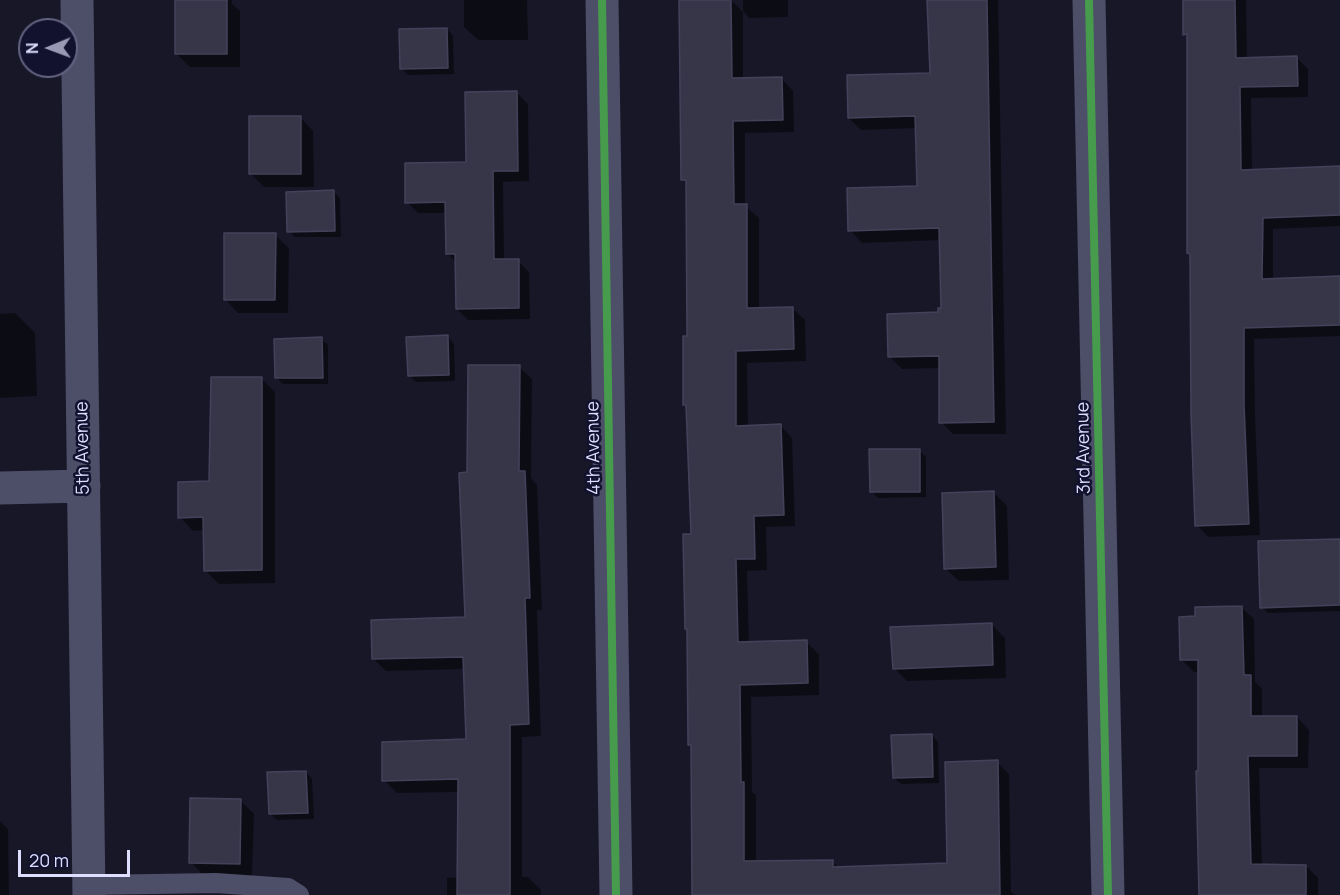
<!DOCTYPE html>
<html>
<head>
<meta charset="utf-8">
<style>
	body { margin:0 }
	#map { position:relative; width:1340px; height:895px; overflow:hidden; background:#181728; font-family:Manrope,sans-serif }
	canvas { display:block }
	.north { position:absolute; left:18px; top:18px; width:60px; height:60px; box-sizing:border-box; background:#12112e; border:2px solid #646382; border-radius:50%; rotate:269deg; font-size:16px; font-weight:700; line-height:24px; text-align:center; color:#dedfff }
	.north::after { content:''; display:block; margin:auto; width:21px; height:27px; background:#9999b4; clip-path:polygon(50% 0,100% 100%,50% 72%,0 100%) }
	.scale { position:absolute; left:18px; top:850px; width:112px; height:27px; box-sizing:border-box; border:3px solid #dedfff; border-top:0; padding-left:8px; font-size:18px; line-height:21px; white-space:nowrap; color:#dedfff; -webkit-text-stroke:4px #12112e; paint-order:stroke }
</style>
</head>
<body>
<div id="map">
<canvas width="1340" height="895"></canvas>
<div class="north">N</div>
<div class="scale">20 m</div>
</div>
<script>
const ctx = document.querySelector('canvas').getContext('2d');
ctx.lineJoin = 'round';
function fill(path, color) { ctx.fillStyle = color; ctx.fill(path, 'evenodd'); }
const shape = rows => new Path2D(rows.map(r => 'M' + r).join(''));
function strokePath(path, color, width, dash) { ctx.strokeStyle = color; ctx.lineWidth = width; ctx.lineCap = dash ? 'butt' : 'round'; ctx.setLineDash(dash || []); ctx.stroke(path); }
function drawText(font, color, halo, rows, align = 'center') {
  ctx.font = font + ' Manrope,sans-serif'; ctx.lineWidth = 5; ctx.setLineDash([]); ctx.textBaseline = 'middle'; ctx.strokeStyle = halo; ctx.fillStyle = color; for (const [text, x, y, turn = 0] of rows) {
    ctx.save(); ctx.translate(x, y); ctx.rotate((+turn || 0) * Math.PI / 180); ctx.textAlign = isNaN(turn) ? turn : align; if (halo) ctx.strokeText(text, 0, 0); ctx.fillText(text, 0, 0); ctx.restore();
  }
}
const shadow = shape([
	[177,0,232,0,232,4,240,11,240,67,190,67,177,54],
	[464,0,527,0,528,40,478,40,464,27],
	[680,0,731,0,743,12,743,79,781,78,793,91,794,132,745,133,745,206,759,218,759,309,792,308,805,320,806,361,747,363,748,427,780,425,792,438,795,526,766,527,767,570,747,571,749,643,806,642,819,654,819,695,751,697,752,792,756,795,756,862,832,861,839,868,949,865,997,762,1009,774,1011,892,1015,895,693,895,692,747,690,744,689,630,692,535,688,407,685,405,689,337,687,184,683,179],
	[743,0,788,0,788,17,749,18,743,11],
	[929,0,998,0,1006,434,953,434,941,422,940,368,902,369,889,356,942,310,941,240,862,243,850,230,918,187,917,128,861,130,849,118,932,74],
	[1184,0,1246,0,1247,59,1297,58,1308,69,1308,97,1251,98,1252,171,1340,167,1340,226,1273,229,1273,280,1340,279,1340,336,1254,339,1255,416,1260,535,1208,537,1197,525,1192,256,1188,253,1188,38,1184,34],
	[447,29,453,36,454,74,408,75,401,68],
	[517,93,528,104,529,181,503,182,504,261,518,261,529,272,530,319,468,320,457,309,456,263,448,254,447,213,418,213,407,202,467,164],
	[300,117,313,131,314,187,264,187,251,174],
	[334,192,340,198,341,237,295,237,289,231],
	[275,235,289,248,288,313,238,313,225,299],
	[15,313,35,333,37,396,0,398,0,314],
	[448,337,454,344,455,381,416,382,409,375],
	[321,339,328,345,328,384,283,384,277,378],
	[519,367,532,379,531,478,537,485,542,610,537,610,541,736,522,737,522,877,528,877,541,890,541,895,447,895,447,878,459,877,460,792,397,793,384,780,468,741,465,669,386,671,374,659,466,619,468,474],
	[262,379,275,392,275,583,219,584,205,570,205,530,193,531,180,517,211,483],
	[919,450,926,457,926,497,878,498,871,491],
	[994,493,1007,506,1009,580,959,581,945,568],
	[1340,540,1340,611,1268,613,1262,607],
	[1241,607,1254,619,1255,682,1262,689,1262,717,1297,717,1309,730,1308,768,1259,768,1262,866,1306,866,1318,878,1318,895,1201,895,1199,672,1194,672,1182,660,1197,618],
	[992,625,1005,638,1006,678,907,681,894,668],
	[932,735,938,742,939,783,901,784,894,778],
	[306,772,312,779,314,819,277,820,270,814],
	[240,800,254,814,252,877,204,876,191,862],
	[0,821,8,829,9,895,0,895]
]);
const building = shape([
	[175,0,227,0,227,54,175,54,175,0],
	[679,0,731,0,732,78,782,77,783,120,733,121,734,204,747,204,747,308,793,307,794,349,736,351,736,426,781,424,784,515,754,516,755,559,736,559,738,642,807,640,808,683,740,685,741,782,744,782,744,861,833,860,833,867,947,863,945,762,998,760,1000,895,692,895,691,745,688,745,687,629,685,629,683,534,691,534,686,405,683,405,683,336,687,336,686,180,681,180,679,0],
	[927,0,987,0,994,422,939,423,939,356,888,357,887,314,938,312,938,308,941,308,939,228,848,231,847,188,917,186,915,116,848,118,847,75,930,73,927,0],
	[1183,0,1235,0,1236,58,1297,56,1298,86,1240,87,1241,170,1340,166,1340,215,1263,218,1262,279,1340,276,1340,325,1244,328,1244,404,1249,524,1195,526,1191,414,1190,254,1187,253,1187,34,1183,35,1183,0],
	[447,28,448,68,400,69,399,29,447,28],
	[517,91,518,171,493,171,494,259,519,259,519,308,456,309,455,254,446,254,445,202,405,203,405,163,466,162,465,92,517,91],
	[249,116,301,116,301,174,249,174,249,116],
	[334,190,335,231,287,232,286,192,334,190],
	[224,233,276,233,275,300,224,300,224,233],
	[448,335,449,375,408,376,406,337,448,335],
	[322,337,323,378,275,378,274,339,322,337],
	[468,365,520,365,519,471,525,471,530,598,525,598,529,724,510,725,510,895,457,895,458,779,382,781,382,742,466,739,463,657,372,659,371,620,465,617,459,473,467,472,468,365],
	[211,377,262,377,262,570,204,571,203,517,178,518,178,482,209,481,211,377],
	[869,449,920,449,920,492,870,492,869,449],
	[994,491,996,567,944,569,942,493,994,491],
	[1340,539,1340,605,1260,608,1258,541,1340,539],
	[1242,606,1244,675,1251,675,1251,716,1297,716,1297,756,1248,756,1251,864,1306,865,1306,895,1199,895,1196,771,1198,771,1198,660,1180,660,1179,617,1195,616,1195,607,1242,606],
	[992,623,993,665,893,669,890,627,992,623],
	[932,734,933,777,893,778,891,735,932,734],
	[306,771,308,813,269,814,267,772,306,771],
	[190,798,241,799,240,864,189,863,190,798]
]);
const lane = shape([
	[89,885,216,883,288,888,299,895]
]);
const street = shape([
	[77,0,89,895],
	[602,0,616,895],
	[1089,0,1108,895],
	[0,488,84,486]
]);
const cycleway = shape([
	[602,0,616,895],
	[1089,0,1108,895]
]);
const streetNames = [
	["5th Avenue",83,448,-91],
	["4th Avenue",594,448,-91],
	["3rd Avenue",1084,448,-91]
];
fill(shadow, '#0007');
fill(building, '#373649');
strokePath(building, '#44425a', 1.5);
strokePath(lane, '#4d4e68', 20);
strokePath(street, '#4d4e68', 33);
strokePath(cycleway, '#469c4c', 8);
drawText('18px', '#dedfff', '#12112e', streetNames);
</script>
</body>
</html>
